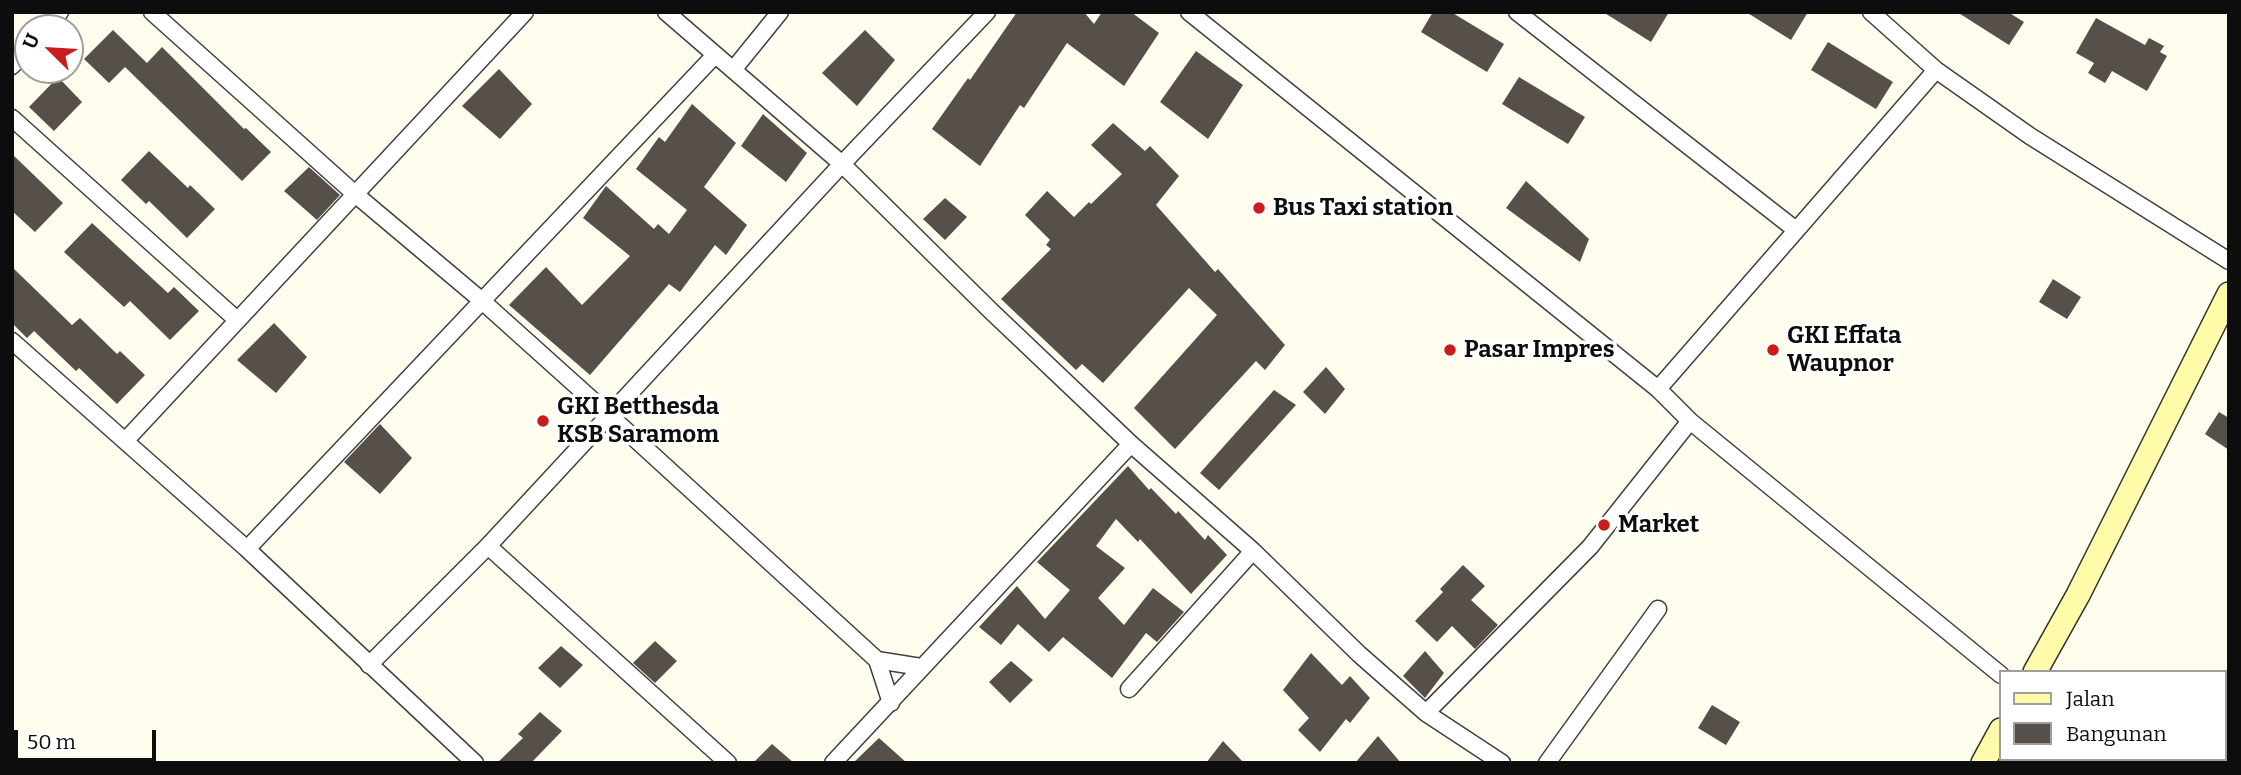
<!DOCTYPE html>
<html>
<head>
<meta charset="utf-8">
<style>
	body { margin:0 }
	#map { position:relative; width:2241px; height:775px; overflow:hidden; background:#fffded; font-family:Bitter,serif }
	canvas { display:block }
	.frame { position:absolute; inset:0; border:14px solid #0d0d0d; pointer-events:none }
	.legend { position:absolute; left:1999px; top:670px; width:228px; height:91px; box-sizing:border-box; background:#fff; border:2px solid #9e9e9e; margin:0; padding:9px 12px; list-style:none; font-size:21px; color:#0d0d0d }
	.legend li { display:flex; align-items:center; gap:14px; height:35px }
	.legend b { width:35px; border:2px solid #9e9e9e }
	.north { position:absolute; left:14px; top:14px; width:70px; height:70px; box-sizing:border-box; background:#fff; border:2px solid #9e9e9e; border-radius:50%; rotate:294deg; font-size:19px; font-weight:700; line-height:28px; text-align:center; color:#0d0d0d }
	.north::after { content:''; display:block; margin:auto; width:24px; height:32px; background:#c81d1a; clip-path:polygon(50% 0,100% 100%,50% 72%,0 100%) }
	.scale { position:absolute; left:14px; top:730px; width:142px; height:32px; box-sizing:border-box; border:4px solid #0d0d0d; border-top:0; padding-left:9px; font-size:21px; line-height:24px; white-space:nowrap; color:#0d0d0d; -webkit-text-stroke:5px #fff; paint-order:stroke }
</style>
</head>
<body>
<div id="map">
<canvas width="2241" height="775"></canvas>
<div class="frame"></div>
<ul class="legend">
<li><b style="height:9px;background:#fffba8"></b>Jalan</li>
<li><b style="height:19px;background:#574f49"></b>Bangunan</li>
</ul>
<div class="north">U</div>
<div class="scale">50 m</div>
</div>
<script>
const ctx = document.querySelector('canvas').getContext('2d');
ctx.lineJoin = 'round';
function fill(path, color) { ctx.fillStyle = color; ctx.fill(path, 'evenodd'); }
const shape = rows => new Path2D(rows.map(r => 'M' + r).join(''));
function strokePath(path, color, width, dash) { ctx.strokeStyle = color; ctx.lineWidth = width; ctx.lineCap = dash ? 'butt' : 'round'; ctx.setLineDash(dash || []); ctx.stroke(path); }
function drawText(font, color, halo, rows, align = 'center') {
  ctx.font = font + ' Bitter,serif'; ctx.lineWidth = 7; ctx.setLineDash([]); ctx.textBaseline = 'middle'; ctx.strokeStyle = halo; ctx.fillStyle = color; for (const [text, x, y, turn = 0] of rows) {
    ctx.save(); ctx.translate(x, y); ctx.rotate((+turn || 0) * Math.PI / 180); ctx.textAlign = isNaN(turn) ? turn : align; if (halo) ctx.strokeText(text, 0, 0); ctx.fillText(text, 0, 0); ctx.restore();
  }
}
const building = shape([
	[1017,12,1084,12,1094,24,1102,12,1131,12,1159,33,1124,86,1067,43,1024,108,1020,105,980,166,932,129,968,78,970,80],
	[1433,12,1451,12,1504,44,1487,72,1421,32],
	[1603,12,1669,12,1651,42],
	[1746,12,1808,12,1791,40],
	[1957,12,2008,12,2024,22,2009,45],
	[2096,18,2145,45,2149,38,2164,46,2160,52,2167,56,2147,91,2112,71,2105,83,2088,73,2094,63,2076,53],
	[113,30,147,63,162,47,244,129,246,128,271,152,242,181,125,67,109,83,84,59],
	[865,30,895,60,857,106,822,73],
	[1828,42,1893,82,1876,109,1811,70],
	[1196,51,1243,85,1208,139,1160,102],
	[499,69,532,104,500,139,462,106],
	[58,77,82,102,54,131,29,107],
	[1519,77,1585,117,1568,144,1502,104],
	[692,104,736,143,704,187,747,225,726,255,715,245,680,292,669,284,590,375,509,305,546,267,582,305,630,256,583,218,606,186,654,229,658,224,669,234,687,210,636,169,659,137,665,142],
	[763,114,807,153,786,182,741,146],
	[1113,123,1145,151,1150,146,1179,176,1156,205,1215,272,1218,269,1285,345,1265,370,1256,361,1175,449,1134,408,1217,315,1189,288,1103,383,1082,364,1076,370,1001,299,1051,249,1046,245,1050,240,1025,215,1047,191,1074,217,1089,202,1091,204,1122,174,1091,145],
	[149,151,188,188,190,185,215,209,187,238,149,201,146,204,121,180],
	[12,154,63,203,35,232,12,211],
	[309,167,340,195,317,220,284,191],
	[1526,181,1589,239,1580,262,1506,208],
	[945,198,967,217,945,240,923,219],
	[92,223,168,293,174,287,199,311,170,340,130,301,124,307,64,252],
	[12,267,72,325,80,318,117,354,120,351,145,375,117,404,79,368,76,371,34,331,27,338,12,323],
	[2053,279,2081,297,2067,319,2039,302],
	[274,323,307,357,276,393,237,360],
	[1326,367,1345,389,1325,414,1303,392],
	[1274,390,1296,405,1219,490,1200,473],
	[2219,412,2229,418,2229,450,2205,434],
	[380,424,412,458,380,494,344,462],
	[1128,466,1149,490,1151,488,1176,514,1178,511,1205,540,1208,535,1227,555,1191,594,1140,539,1138,542,1116,519,1096,546,1125,568,1098,598,1124,625,1153,588,1184,612,1157,642,1146,633,1112,678,1063,637,1049,652,1018,624,1001,645,979,627,1017,586,1045,619,1070,590,1037,562],
	[1463,565,1485,586,1471,600,1498,625,1475,649,1452,626,1437,642,1415,621,1443,592,1440,589],
	[655,641,677,661,655,683,633,663],
	[561,646,583,665,560,688,538,668],
	[1425,651,1444,673,1425,698,1403,676],
	[1311,653,1342,685,1350,676,1370,698,1350,723,1346,719,1320,752,1298,730,1309,718,1283,690],
	[1011,661,1033,680,1010,703,989,682],
	[1712,705,1740,722,1726,745,1698,728],
	[540,712,562,731,531,763,497,763,523,738,518,734],
	[1378,736,1401,763,1355,763],
	[879,738,907,763,853,763],
	[1223,741,1244,763,1206,763],
	[772,744,794,763,753,763]
]);
const street = shape([
	[152,12,355,194,481,300,609,415,877,660,891,703],
	[666,12,842,164,991,311,1131,444,1253,551,1359,654,1426,713,1502,763],
	[1189,12,1658,389,1690,421,2001,675],
	[1517,12,1796,230],
	[1871,12,1936,70,2030,136,2229,261],
	[46,28,60,12],
	[12,66,28,48],
	[733,70,780,12],
	[12,118,237,320],
	[12,341,247,549,475,763],
	[1658,389,1936,70],
	[126,440,525,12],
	[488,546,728,763],
	[247,549,715,55],
	[877,660,921,667],
	[369,665,488,546,842,164,987,12],
	[1129,689,1253,551],
	[1426,713,1590,547,1690,421],
	[833,763,1131,444],
	[1547,763,1658,609]
]);
const secondary = shape([
	[2035,672,2078,595,2229,294],
	[1983,763,2001,730]
]);
const markers = [
	[1259,208,7,"#c81d1a"],
	[1450,350,7,"#c81d1a"],
	[1773,350,7,"#c81d1a"],
	[543,421,7,"#c81d1a"],
	[1604,525,7,"#c81d1a"]
];
const poiNames = [
	["Bus Taxi station",1273,208],
	["GKI Effata",1787,336],
	["Waupnor",1787,364],
	["Pasar Impres",1464,350],
	["GKI Betthesda",557,407],
	["KSB Saramom",557,435],
	["Market",1618,525]
];
fill(building, '#574f49');
strokePath(street, '#404040', 19);
strokePath(secondary, '#2f2f2f', 26);
strokePath(street, '#fff', 16);
strokePath(secondary, '#fffba8', 23);
for (const [x, y, r, color] of markers) { const dot = new Path2D(); dot.arc(x, y, r, 0, 2 * Math.PI); ctx.fillStyle = color; ctx.fill(dot); strokePath(dot, '#fff', 2.5); }
drawText('bold 24px', '#0d0d0d', '#fff', poiNames, 'left');
</script>
</body>
</html>
